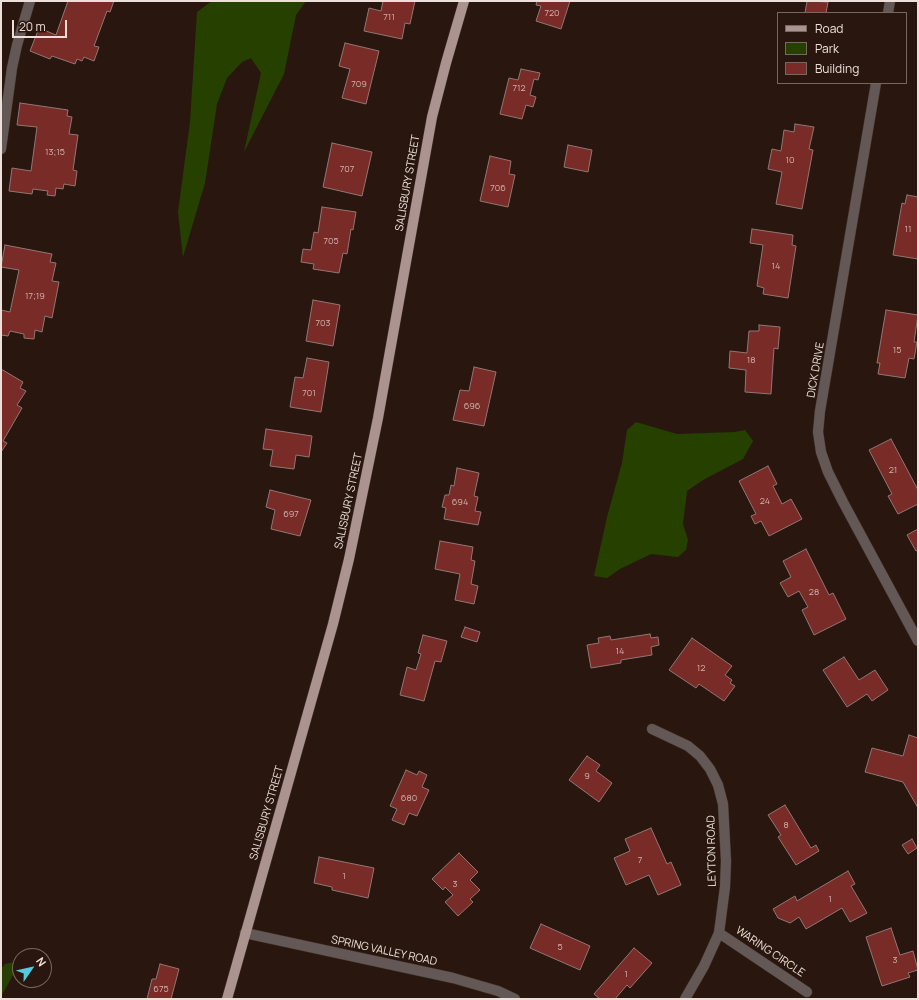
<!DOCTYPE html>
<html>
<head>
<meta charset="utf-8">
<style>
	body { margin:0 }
	#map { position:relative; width:919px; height:1000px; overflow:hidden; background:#29170f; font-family:Manrope,sans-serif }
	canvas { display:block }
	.frame { position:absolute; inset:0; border:2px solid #ede0da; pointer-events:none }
	.legend { position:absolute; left:777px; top:12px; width:130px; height:72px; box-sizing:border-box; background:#29170f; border:1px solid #776760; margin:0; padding:5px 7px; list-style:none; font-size:12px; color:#ede0da }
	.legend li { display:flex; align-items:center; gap:8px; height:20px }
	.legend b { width:20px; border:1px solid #776760 }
	.north { position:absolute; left:12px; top:948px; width:40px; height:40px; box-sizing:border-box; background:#29170f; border:1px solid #776760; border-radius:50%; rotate:56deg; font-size:11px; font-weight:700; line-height:16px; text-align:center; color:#ede0da }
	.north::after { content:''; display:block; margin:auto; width:14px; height:18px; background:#55cadf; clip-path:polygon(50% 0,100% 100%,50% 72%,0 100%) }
	.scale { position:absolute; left:12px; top:20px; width:55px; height:18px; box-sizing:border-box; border:2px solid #ede0da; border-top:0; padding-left:5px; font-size:12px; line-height:14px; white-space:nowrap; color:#ede0da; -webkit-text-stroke:3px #29170f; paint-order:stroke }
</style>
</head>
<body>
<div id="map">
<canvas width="919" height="1000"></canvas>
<div class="frame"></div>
<ul class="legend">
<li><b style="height:5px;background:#ab948f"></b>Road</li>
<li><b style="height:11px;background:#264000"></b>Park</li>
<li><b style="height:11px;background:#782b27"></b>Building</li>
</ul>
<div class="north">N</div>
<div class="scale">20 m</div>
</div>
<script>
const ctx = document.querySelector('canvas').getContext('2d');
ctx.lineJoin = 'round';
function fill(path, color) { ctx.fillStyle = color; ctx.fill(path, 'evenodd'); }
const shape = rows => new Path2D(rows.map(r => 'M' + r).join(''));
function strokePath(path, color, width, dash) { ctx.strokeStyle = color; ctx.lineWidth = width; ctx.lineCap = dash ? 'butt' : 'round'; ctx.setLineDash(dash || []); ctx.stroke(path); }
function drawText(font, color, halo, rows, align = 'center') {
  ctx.font = font + ' Manrope,sans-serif'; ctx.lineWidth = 3.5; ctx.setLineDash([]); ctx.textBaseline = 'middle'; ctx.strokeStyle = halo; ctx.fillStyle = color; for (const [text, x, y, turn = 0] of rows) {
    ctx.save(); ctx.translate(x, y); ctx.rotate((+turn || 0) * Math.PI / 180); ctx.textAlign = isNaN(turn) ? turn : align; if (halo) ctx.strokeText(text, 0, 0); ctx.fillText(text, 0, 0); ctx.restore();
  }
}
const green = shape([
	[212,1,306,1,296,15,284,74,244,152,261,73,251,58,242,62,227,78,217,104,205,183,183,257,178,212,190,122,197,12],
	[636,422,677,434,735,432,745,430,753,441,743,459,703,480,687,491,683,524,688,540,686,550,678,557,651,554,620,569,607,578,594,576,607,517,622,463,627,430],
	[14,962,13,975,3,993,1,995,1,969,5,964]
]);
const building = shape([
	[68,1,114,1,110,12,107,11,94,46,99,47,94,61,84,57,82,61,77,59,75,64,52,56,50,59,30,51,39,28,56,35,68,1],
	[383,1,415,1,410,24,405,23,402,39,364,31,369,8,381,11,383,1],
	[537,1,570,1,561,29,536,21,541,6,536,5,537,1],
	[807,1,828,2,826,13,805,13,807,1],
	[345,43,379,51,366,104,342,98,350,69,339,66,345,43],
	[521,69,540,73,538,80,534,79,530,95,536,97,533,107,526,105,522,119,500,114,509,78,518,80,521,69],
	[20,103,68,110,67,116,72,117,69,134,78,135,73,170,77,171,75,186,64,184,63,189,56,188,55,196,47,195,48,191,33,189,32,194,9,191,12,168,31,171,37,127,17,125,20,103],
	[795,124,814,127,809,149,813,150,802,209,776,204,782,172,768,169,772,149,781,151,784,130,794,132,795,124],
	[332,143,372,152,362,196,323,187,332,143],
	[568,145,592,150,588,172,564,167,568,145],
	[490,156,511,161,509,174,515,175,508,207,480,201,490,156],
	[907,195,918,197,918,259,893,255,902,203,905,204,907,195],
	[322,207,356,212,353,230,351,229,347,254,343,253,339,273,313,269,314,264,301,262,303,249,311,250,314,232,318,233,322,207],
	[752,229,793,235,792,245,796,246,788,298,763,294,764,288,757,286,763,245,750,243,752,229],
	[5,245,52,254,50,262,56,263,52,281,59,282,52,318,45,316,42,332,35,330,34,339,24,338,24,334,10,331,8,336,1,335,1,310,10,312,19,270,1,267,5,245],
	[313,300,340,305,333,346,306,341,313,300],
	[886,310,918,315,914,342,917,342,914,359,909,358,905,378,878,374,880,363,877,363,886,310],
	[759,325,780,327,778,349,774,348,771,394,745,392,746,370,729,368,730,351,747,353,749,331,759,331,759,325],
	[307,358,329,362,321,412,290,407,295,377,303,378,307,358],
	[474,367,496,372,484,426,453,420,460,390,469,391,474,367],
	[1,369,23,382,20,388,26,391,17,405,22,408,3,441,7,443,1,452,1,369],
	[266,429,312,436,309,457,296,455,294,469,270,466,273,450,263,449,266,429],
	[891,439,918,490,918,504,898,514,888,496,892,494,869,450,891,439],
	[768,466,777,484,773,486,782,504,791,499,802,519,769,536,761,521,755,524,751,516,756,514,739,481,768,466],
	[457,468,479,473,474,496,478,497,475,511,481,512,478,525,444,519,446,508,442,507,445,495,449,495,451,485,454,486,457,468],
	[270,490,311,500,300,536,271,529,275,510,266,507,270,490],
	[918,529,918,550,916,551,907,535,918,529],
	[440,541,473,547,471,560,475,561,471,584,478,586,474,604,455,600,460,574,435,569,440,541],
	[806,549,829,595,833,593,846,619,814,635,802,610,808,607,799,591,788,597,780,583,791,577,783,561,806,549],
	[465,627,480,632,477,642,461,637,465,627],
	[650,634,651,638,658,637,659,645,651,647,652,655,621,660,621,663,591,668,587,645,599,643,598,638,610,636,611,640,650,634],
	[423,635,447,641,441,662,435,661,424,701,400,695,407,667,416,670,421,654,418,653,423,635],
	[692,638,732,666,725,675,732,680,730,683,735,686,724,701,699,684,696,688,669,670,692,638],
	[844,657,859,680,875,670,888,690,872,701,867,694,847,707,823,670,844,657],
	[909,735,918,738,918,808,903,782,865,772,872,748,903,756,909,735],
	[587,756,600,765,596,771,612,783,599,802,569,780,587,756],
	[406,770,417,775,419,771,427,775,422,787,429,790,417,816,409,813,404,825,392,820,397,809,390,806,406,770],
	[785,805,811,848,816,845,819,851,796,865,778,837,781,835,768,815,785,805],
	[651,828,667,864,671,862,681,885,658,895,649,875,626,885,614,858,630,851,625,839,651,828],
	[912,839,917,848,908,854,902,845,912,839],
	[459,853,478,872,470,880,480,890,470,899,473,902,458,916,445,902,453,895,445,887,443,890,432,879,459,853],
	[319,857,374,868,368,898,332,890,332,887,314,883,319,857],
	[848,871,855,884,851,886,867,913,850,922,842,908,806,929,799,917,790,923,778,918,773,909,795,896,797,901,848,871],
	[541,924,590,946,580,970,530,948,541,924],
	[891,928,900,955,913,951,918,970,908,973,910,977,882,986,866,937,891,928],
	[634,948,652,963,630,988,627,985,615,999,600,999,594,994,634,948],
	[160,964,179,969,171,999,147,999,152,979,156,979,160,964]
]);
const minor = shape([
	[888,13,890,1],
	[876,83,820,411,818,432,821,452,828,472,843,502,918,641],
	[1,149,12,68,17,45,30,1],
	[652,729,688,746,700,756,710,769,718,785,723,804,726,861,725,887,719,933,704,966,685,999],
	[245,933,453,978,498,991,515,999],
	[719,933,807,992]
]);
const major = shape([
	[227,999,333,624,349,559,378,418,432,117,446,63,464,1]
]);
const numberNames = [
	["720",552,13],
	["711",389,17],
	["709",359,84],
	["712",519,88],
	["13;15",55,152],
	["10",790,160],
	["707",347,169],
	["706",498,188],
	["11",908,229],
	["705",331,241],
	["14",776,266],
	["17;19",35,296],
	["703",323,323],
	["15",897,350],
	["18",751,360],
	["701",309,393],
	["696",472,406],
	["21",893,470],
	["24",765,501],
	["694",460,502],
	["697",291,514],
	["28",814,592],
	["14",620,651],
	["12",701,668],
	["9",587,776],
	["680",409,798],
	["8",786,825],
	["7",640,860],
	["1",344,876],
	["3",455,884],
	["1",830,899],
	["5",560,947],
	["3",895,960],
	["1",626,974],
	["675",161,989]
];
const streetNames = [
	["SALISBURY STREET",408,183,-80],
	["DICK DRIVE",816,370,-80],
	["SALISBURY STREET",349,501,-78],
	["SALISBURY STREET",267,813,-74],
	["LEYTON ROAD",712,851,-91],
	["SPRING VALLEY ROAD",384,951,12],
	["WARING CIRCLE",770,952,34]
];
fill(green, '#264000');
fill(building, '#782b27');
strokePath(building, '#917774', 1);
strokePath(minor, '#44332b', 11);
strokePath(major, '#44332b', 11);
strokePath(minor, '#635855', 10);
strokePath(major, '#ab948f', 10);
drawText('9px', '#d0b3ad', null, numberNames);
drawText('11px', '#ede0da', '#29170f', streetNames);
</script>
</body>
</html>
